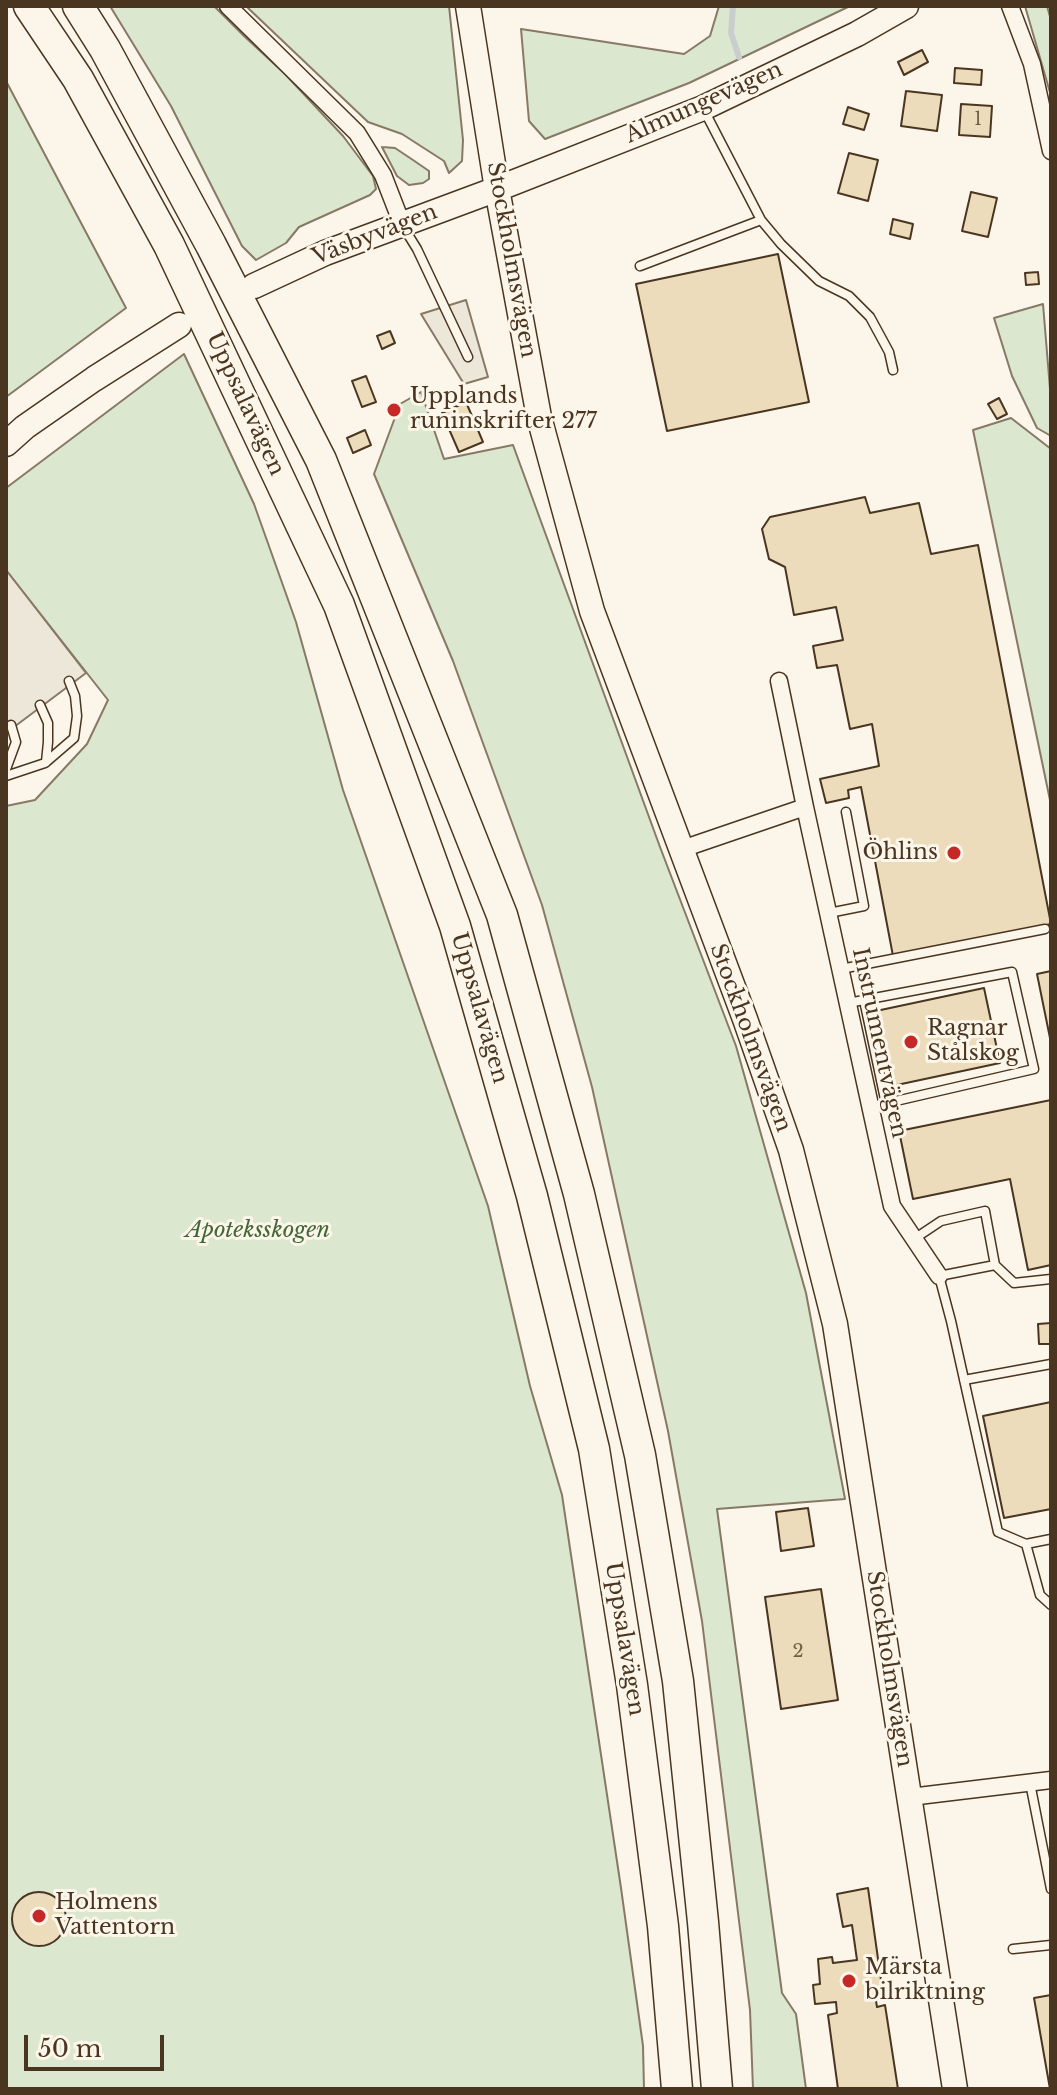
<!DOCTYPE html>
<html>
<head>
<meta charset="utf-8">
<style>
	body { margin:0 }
	#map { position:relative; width:1057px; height:2095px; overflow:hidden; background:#fbf6e9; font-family:"Libre Baskerville",serif }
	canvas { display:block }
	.frame { position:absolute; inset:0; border:8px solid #4a3520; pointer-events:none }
	.scale { position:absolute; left:24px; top:2035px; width:140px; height:36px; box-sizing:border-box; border:4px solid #4a3520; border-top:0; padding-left:10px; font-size:24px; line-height:28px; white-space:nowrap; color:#4a3520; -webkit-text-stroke:6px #fbf6e9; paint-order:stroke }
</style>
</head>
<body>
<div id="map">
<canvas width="1057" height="2095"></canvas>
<div class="frame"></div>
<div class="scale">50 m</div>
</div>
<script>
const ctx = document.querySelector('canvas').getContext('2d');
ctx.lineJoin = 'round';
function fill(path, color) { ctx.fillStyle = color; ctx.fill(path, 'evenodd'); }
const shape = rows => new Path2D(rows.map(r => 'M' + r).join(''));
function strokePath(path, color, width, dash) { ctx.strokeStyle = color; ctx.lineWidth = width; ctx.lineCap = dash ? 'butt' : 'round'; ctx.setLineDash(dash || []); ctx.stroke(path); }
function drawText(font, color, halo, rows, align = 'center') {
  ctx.font = font + ' "Libre Baskerville",serif'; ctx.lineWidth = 6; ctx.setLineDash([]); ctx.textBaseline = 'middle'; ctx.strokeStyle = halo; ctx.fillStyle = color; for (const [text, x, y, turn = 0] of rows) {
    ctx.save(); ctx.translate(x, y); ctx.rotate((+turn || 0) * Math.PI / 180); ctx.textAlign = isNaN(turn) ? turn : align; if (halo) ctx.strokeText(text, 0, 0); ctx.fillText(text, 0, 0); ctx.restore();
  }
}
const green = shape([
	[110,6,214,6,244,36,284,73,343,136,373,176,376,189,370,195,299,227,286,243,256,260,242,246,171,106,110,6],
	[248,6,449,6,463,140,462,161,449,173,444,161,402,134,368,122,248,8,248,6],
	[719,6,850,6,689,83,545,139,529,121,521,29,684,54,710,36,719,6],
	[1025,6,1047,6,1051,20,1051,96,1025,6],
	[6,81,126,308,6,397,6,81],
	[382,147,395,148,413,160,429,171,429,179,423,183,409,185,397,176,382,147],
	[1043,304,1051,401,1051,436,1037,428,1012,376,994,318,1043,304],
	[184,354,254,504,296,622,343,790,488,1206,530,1386,562,1495,621,1888,643,2046,644,2089,6,2089,6,806,35,800,87,744,108,700,6,570,6,488,184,354],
	[421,392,444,459,513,445,660,847,736,1046,806,1293,845,1499,717,1509,782,1993,796,2014,806,2089,753,2089,750,2010,702,1621,668,1431,592,1087,542,905,453,661,374,474,400,404,421,392],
	[1011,418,1051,449,1051,805,973,430,1011,418]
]);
const parking = shape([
	[466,300,488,377,464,384,421,314,466,300],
	[6,570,86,673,6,733,6,570]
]);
const stream = shape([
	[733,6,731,33,739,57]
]);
const building = shape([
	[922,50,928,62,904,75,898,62,922,50],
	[955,68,982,70,981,85,954,83,955,68],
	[906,91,942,95,937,131,901,126,906,91],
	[961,104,992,106,990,137,959,135,961,104],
	[848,107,869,114,864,130,843,124,848,107],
	[849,153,878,160,868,201,838,193,849,153],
	[971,192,997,198,988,237,962,231,971,192],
	[893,219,913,224,910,239,890,234,893,219],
	[778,254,809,402,667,431,636,284,778,254],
	[1038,272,1039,284,1026,285,1025,273,1038,272],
	[390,331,395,343,382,349,377,336,390,331],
	[366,376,376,402,362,407,352,381,366,376],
	[999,398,1007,414,997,419,988,404,999,398],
	[466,402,483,442,459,452,442,413,466,402],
	[365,430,371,445,353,453,347,438,365,430],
	[865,497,870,513,919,503,931,554,978,545,1051,924,893,956,861,787,848,790,849,798,826,803,820,779,879,766,872,724,850,729,837,665,817,668,813,646,843,640,836,607,794,615,785,567,769,559,762,529,770,517,865,497],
	[1051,971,1051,1043,1037,974,1051,971],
	[984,988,1000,1063,892,1086,876,1011,984,988],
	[1051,1100,1051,1265,1028,1270,1010,1179,913,1199,899,1131,1051,1100],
	[1051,1323,1051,1344,1039,1344,1038,1324,1051,1323],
	[1051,1402,1051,1509,1004,1518,983,1416,1051,1402],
	[808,1508,814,1546,781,1551,776,1512,808,1508],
	[821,1589,838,1700,781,1709,765,1597,821,1589],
	[868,1888,883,1994,875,1995,877,2007,885,2005,898,2089,838,2089,828,2015,837,2013,836,2002,815,2004,813,1985,820,1984,818,1959,832,1957,833,1963,857,1960,852,1925,843,1927,837,1894,868,1888],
	'12 1919a27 27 0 1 1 54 0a27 27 0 1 1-54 0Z',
	[1051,1995,1051,2089,1050,2089,1034,1998,1051,1995]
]);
const lane = shape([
	[705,112,761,220,781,244,819,281,849,296,870,317,889,352,893,370],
	[404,228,417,249,468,357],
	[640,266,761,220],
	[40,705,48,723,48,742,46,762],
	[6,769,16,742,11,725],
	[6,776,45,763,74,738,77,716,75,696,69,681],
	[829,913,864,906,846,812],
	[841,969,1045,929],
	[864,1000,886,1104],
	[848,1003,1012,972,1034,1069,870,1107],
	[914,1239,941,1221,985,1211,995,1265,939,1276,951,1321,998,1532,1026,1544,1040,1595,1051,1605],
	[995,1265,1014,1283,1051,1279],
	[964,1380,1051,1364],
	[1026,1544,1051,1539],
	[1030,1783,1051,1889],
	[1013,1949,1051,1945]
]);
const street = shape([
	[228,6,357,133,383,175,402,224],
	[1010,6,1032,64,1051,151],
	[779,681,805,807],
	[682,849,805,807,892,1206,939,1276],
	[910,1797,1051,1780]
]);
const secondary = shape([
	[468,6,497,189,539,417,592,611,745,1019,791,1150,835,1324,955,2089],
	[254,286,325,253,497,189,703,108,857,34,906,6],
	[6,444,25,427,94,379,179,325]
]);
const highway = shape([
	[29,6,78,79,169,245,339,605,455,926,532,1196,594,1449,632,1685,663,1926,677,2089],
	[78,6,105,49,211,245,321,460,502,915,579,1194,640,1455,678,1681,703,1922,717,2089]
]);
const markers = [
	[394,410,8,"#c62828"],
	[954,853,8,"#c62828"],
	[911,1042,8,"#c62828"],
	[39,1916,8,"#c62828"],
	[849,1981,8,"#c62828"]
];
const numberNames = [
	["1",978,120],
	["2",798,1652]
];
const streetNames = [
	["Almungevägen",704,103,-24],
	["Väsbyvägen",375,235,-21],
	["Stockholmsvägen",511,260,80],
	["Uppsalavägen",245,404,65],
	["Uppsalavägen",479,1008,74],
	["Stockholmsvägen",750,1038,70],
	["Instrumentvägen",879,1043,78],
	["Uppsalavägen",624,1639,81],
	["Stockholmsvägen",889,1669,81]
];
const poiNames = [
	["Upplands",410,397],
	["runinskrifter 277",410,422],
	["Öhlins",938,853,"right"],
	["Ragnar",927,1029],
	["Stålskog",927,1054],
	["Holmens",55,1903],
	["Vattentorn",55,1928],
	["Märsta",865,1968],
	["bilriktning",865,1993]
];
const parkNames = [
	["Apoteksskogen",258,1231]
];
fill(green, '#dce7d0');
strokePath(green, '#887966', 2);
fill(parking, '#ede7d9');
strokePath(parking, '#887966', 2);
strokePath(stream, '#c9cecd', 6);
fill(building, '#ecdcbc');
strokePath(building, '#4a3520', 2);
strokePath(lane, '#4a3520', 11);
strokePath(street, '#4a3520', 19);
strokePath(secondary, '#4a3520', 27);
strokePath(highway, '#4a3520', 33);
strokePath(lane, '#fbf6e9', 8);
strokePath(street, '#fbf6e9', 16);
strokePath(secondary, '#fbf6e9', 24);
strokePath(highway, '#fbf6e9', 30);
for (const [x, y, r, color] of markers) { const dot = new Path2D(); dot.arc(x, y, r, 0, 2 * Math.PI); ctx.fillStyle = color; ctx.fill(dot); strokePath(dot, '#fbf6e9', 3); }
drawText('18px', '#725f47', null, numberNames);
drawText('22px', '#4a3520', '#fbf6e9', streetNames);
drawText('22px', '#4a3520', '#fbf6e9', poiNames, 'left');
drawText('italic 22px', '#436837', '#fbf6e9', parkNames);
</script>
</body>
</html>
